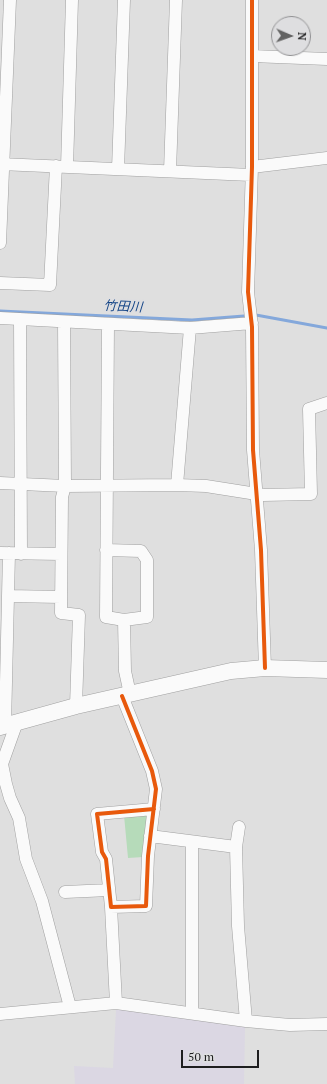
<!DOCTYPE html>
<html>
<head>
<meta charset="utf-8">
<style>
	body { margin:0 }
	#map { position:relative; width:327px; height:1084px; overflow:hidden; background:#dfdfdf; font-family:"PT Serif",serif }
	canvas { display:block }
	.north { position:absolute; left:271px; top:16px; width:40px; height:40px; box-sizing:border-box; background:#dedee0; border:1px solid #919193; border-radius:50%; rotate:92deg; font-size:11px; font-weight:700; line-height:16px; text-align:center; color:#1e1e1f }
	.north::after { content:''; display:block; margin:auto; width:14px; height:18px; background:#626262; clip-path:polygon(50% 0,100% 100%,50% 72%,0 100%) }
	.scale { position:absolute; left:181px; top:1050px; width:78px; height:18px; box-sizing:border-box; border:2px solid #1e1e1f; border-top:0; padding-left:5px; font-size:12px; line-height:14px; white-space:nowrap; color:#1e1e1f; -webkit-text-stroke:3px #dedee0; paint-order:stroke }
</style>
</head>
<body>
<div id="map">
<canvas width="327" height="1084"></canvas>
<div class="north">N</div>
<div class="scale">50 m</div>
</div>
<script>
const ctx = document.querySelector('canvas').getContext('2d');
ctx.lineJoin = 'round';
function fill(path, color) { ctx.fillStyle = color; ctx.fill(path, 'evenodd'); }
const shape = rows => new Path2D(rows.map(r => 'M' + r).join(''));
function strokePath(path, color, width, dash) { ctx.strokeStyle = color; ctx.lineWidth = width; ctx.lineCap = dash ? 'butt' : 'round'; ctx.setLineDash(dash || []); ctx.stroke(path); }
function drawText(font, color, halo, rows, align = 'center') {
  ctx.font = font + ' "PT Serif","Noto Sans JP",serif'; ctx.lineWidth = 4; ctx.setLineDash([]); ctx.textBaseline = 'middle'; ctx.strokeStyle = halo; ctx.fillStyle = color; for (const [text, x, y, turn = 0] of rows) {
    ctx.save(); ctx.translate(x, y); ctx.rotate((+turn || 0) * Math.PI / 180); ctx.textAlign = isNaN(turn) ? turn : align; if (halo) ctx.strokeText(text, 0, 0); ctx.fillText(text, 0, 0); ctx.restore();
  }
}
const industrial = shape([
	[125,1008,245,1027,244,1084,75,1084,74,1066,113,1068,116,1010]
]);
const green = shape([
	[143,813,149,819,143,857,128,858,124,815]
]);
const stream = shape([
	[0,311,192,320,244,316],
	[256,315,327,328]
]);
const street = shape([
	[252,0,252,167,248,292,252,327,253,450,261,550,265,668],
	[252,56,327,59],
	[0,164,251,175],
	[67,167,72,0],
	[252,167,327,158],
	[118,169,124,0],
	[170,171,176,0],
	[0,243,10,0],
	[0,283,50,285,56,166],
	[0,318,190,328,252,323],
	[20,319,21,554],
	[64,322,65,486,62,497,61,613,79,615,76,706],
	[108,324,106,617,124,620,125,671,130,694],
	[0,483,65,486,177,485,206,486,263,495,311,494,309,409,327,403],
	[177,485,190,328],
	[106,550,141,551,147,560,147,617,124,620],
	[0,553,61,554],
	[8,596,61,597],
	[122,696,152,771,156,789,148,856,146,906,111,907,106,859,102,852,97,814,154,809],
	[17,722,2,764,6,784,10,798,19,818,26,859,42,901,70,1007],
	[5,725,9,553],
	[150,836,236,847,238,926,246,1021],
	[192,842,192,1013],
	[236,847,239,827],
	[65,892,109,890],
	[111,907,116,1003],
	[0,1014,116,1003,246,1021,290,1025,327,1024]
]);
const secondary = shape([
	[0,727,76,706,231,671,265,668,327,670]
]);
const cycleway = shape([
	[252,0,252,167,248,292,252,327,253,450,261,550,265,668],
	[122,696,152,771,156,789,148,856,146,906,111,907,106,859,102,852,97,814,154,809]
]);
const waterNames = [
	["竹田川",123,307,3]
];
fill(industrial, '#dbd7e3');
fill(green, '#b6dbba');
strokePath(stream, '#84a8db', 3);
strokePath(street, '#a0a0a0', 13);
strokePath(secondary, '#a0a0a0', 17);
strokePath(street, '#fafafa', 12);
strokePath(secondary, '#fafafa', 16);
strokePath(cycleway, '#e8590c', 4);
drawText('italic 13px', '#134486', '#dedee0', waterNames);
</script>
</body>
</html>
